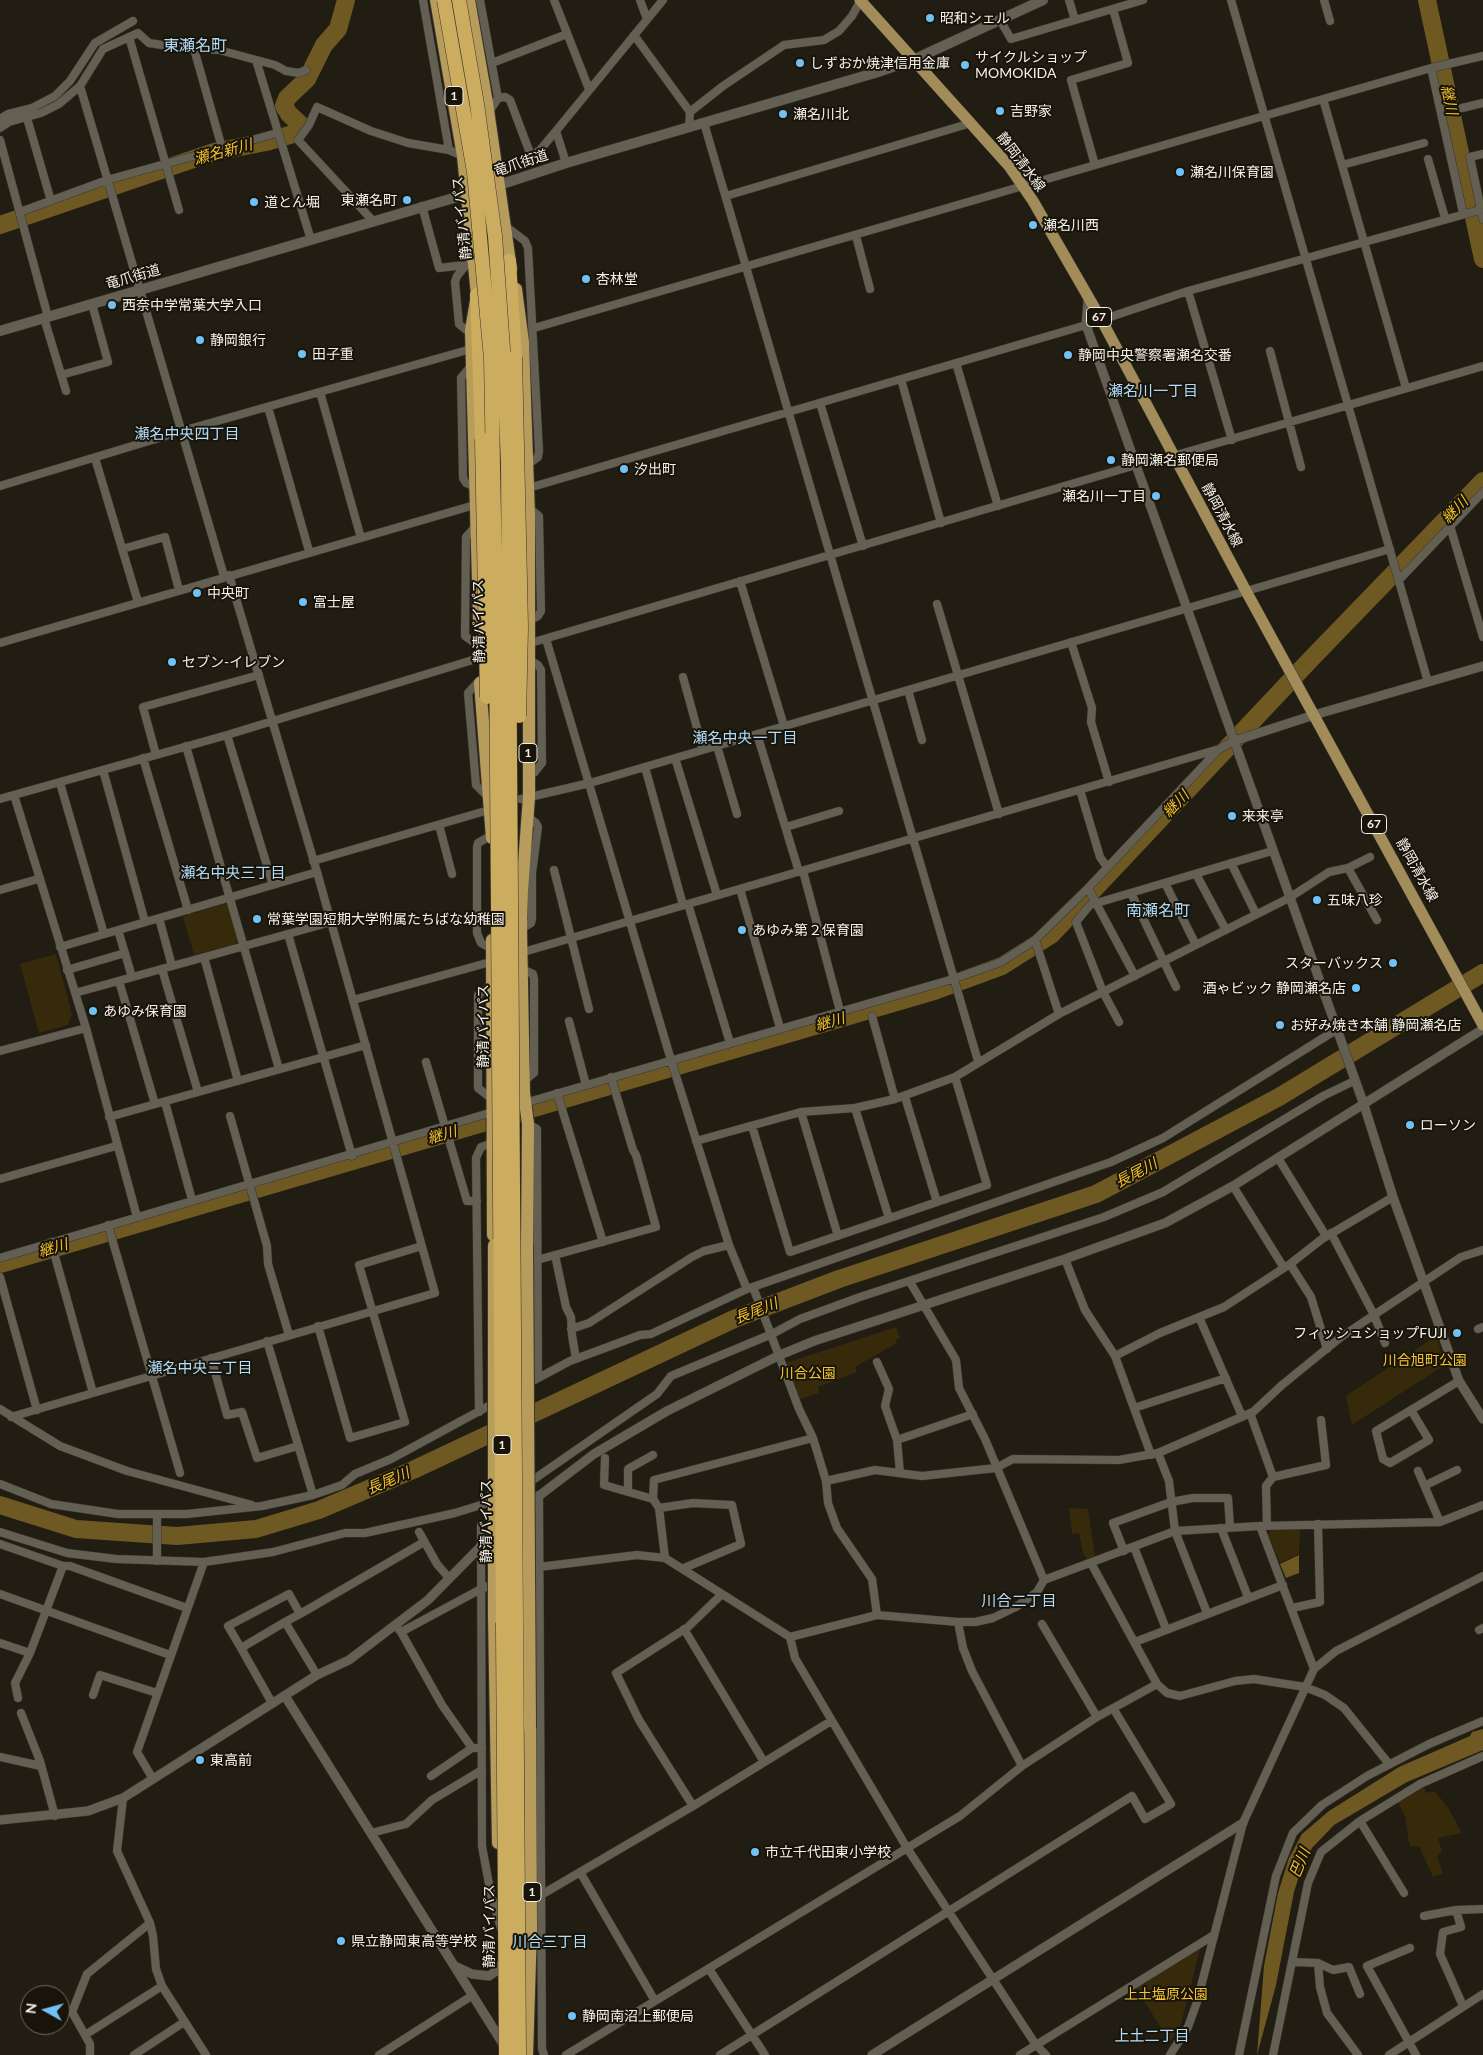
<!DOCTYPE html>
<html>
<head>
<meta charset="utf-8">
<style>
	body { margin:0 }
	#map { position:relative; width:1483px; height:2055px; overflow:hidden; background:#221d13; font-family:Lato,sans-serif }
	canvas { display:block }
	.north { position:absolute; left:20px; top:1985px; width:50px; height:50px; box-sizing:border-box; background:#18140a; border:1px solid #706c64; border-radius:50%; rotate:277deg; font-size:14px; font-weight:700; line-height:20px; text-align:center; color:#f4f1ea }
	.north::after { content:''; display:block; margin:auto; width:18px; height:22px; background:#71c1f5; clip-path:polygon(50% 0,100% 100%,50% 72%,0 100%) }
</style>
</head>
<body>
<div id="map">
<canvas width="1483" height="2055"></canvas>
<div class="north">N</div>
</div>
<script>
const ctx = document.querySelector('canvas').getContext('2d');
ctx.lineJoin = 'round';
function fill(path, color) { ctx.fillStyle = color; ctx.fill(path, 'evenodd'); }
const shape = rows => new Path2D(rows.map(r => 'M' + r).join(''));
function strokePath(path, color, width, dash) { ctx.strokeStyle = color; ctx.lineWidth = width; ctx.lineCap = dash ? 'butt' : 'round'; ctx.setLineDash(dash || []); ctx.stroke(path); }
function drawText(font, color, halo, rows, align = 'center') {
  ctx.font = font + ' Lato,"Noto Sans JP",sans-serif'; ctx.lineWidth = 4; ctx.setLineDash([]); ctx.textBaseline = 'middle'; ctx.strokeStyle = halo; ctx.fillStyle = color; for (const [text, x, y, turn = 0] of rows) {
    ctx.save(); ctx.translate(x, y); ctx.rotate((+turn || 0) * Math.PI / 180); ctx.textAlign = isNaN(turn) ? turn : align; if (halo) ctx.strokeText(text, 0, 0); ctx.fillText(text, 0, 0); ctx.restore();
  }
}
const green = shape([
	[224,904,228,905,238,939,236,944,194,955,183,916],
	[56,954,72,1014,68,1025,39,1033,20,964],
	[896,1327,900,1338,896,1340,897,1343,855,1367,857,1372,818,1387,819,1393,800,1399,786,1363],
	[1436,1336,1446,1364,1352,1425,1346,1396],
	[1069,1508,1088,1509,1095,1557,1087,1559,1083,1553,1079,1533,1072,1534],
	[1300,1528,1299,1554,1280,1563,1268,1535,1271,1529],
	[1423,1785,1426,1793,1434,1791,1447,1806,1462,1833,1438,1838,1442,1851,1437,1857,1443,1873,1433,1877,1419,1846,1411,1846,1409,1843,1405,1816,1398,1802],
	[1198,1948,1200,1949,1181,2024,1170,2042,1136,1988]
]);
const water = shape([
	[1299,1555,1299,1573,1286,1578,1280,1564],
	[1483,1729,1483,1750,1407,1782,1334,1825,1312,1848,1299,1876,1294,1892,1276,1985,1257,2055,1264,1966,1278,1893,1289,1858,1302,1834,1329,1811,1399,1767,1470,1736,1472,1732]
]);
const river = shape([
	[1427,0,1483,259],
	[0,225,214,152,266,142,293,134,301,125,289,114,284,106,287,98,307,79,324,45,338,29,346,0],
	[0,1264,934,991,1002,966,1051,935,1310,660,1483,481],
	[0,1505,76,1529,177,1536,256,1529,319,1510,413,1470,734,1319,839,1279,1096,1194,1279,1097,1483,973]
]);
const minor = shape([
	[423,0,449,150],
	[480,0,498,98,489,112],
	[554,0,589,89],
	[640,0,647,19],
	[1069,0,1075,20],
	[1231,0,1428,682],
	[1324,0,1330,21],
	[1000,20,1011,39,1143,0],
	[634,35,690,112],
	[129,37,179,210],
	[194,49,222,148],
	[256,60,311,240],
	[492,63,567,34],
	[1431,68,1463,213],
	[80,86,224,576],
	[498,98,505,97,510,100,530,153,534,154,540,150,556,131],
	[1323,99,1406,388],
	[1462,108,1483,103],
	[27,118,51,201],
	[0,119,8,114,32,108,55,96,70,81,95,43,133,21],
	[704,123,978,1061],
	[0,128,9,122,41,113,59,104,80,86,103,49,138,33,149,43,181,48,219,50,275,65,286,71,299,73,306,70],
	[689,128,690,112,723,86,784,45,824,40,839,31,852,16,861,0],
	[0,140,48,317],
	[1483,154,1470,157,1483,219],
	[1428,159,1445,218],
	[566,163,556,131,663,0],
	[1095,165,1071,80,1128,63,1113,9],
	[1342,165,1424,143],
	[726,196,971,123],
	[422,206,439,268,465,265],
	[20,212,107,180,277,133],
	[374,222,298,140,309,125,317,107,371,131,408,143,449,150,463,156],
	[504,225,525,241,528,248,539,451,538,457,527,465],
	[856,236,870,289],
	[467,264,457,276,455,282,459,324,471,334],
	[1188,291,1232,440],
	[44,318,66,391],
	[534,328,1264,116,1431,68,1483,56],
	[1270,351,1301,467],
	[956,363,998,506],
	[471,366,461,378,463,478,466,483,476,487],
	[61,375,108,362,92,304],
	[901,379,941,523],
	[320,392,361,538],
	[820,403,863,546],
	[268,407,309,551],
	[1173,456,1483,366],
	[95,458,138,602],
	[0,486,182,431,471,349],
	[525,489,1086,325,1188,291,1483,209],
	[528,507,539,516,541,611,538,616,529,621],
	[477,525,466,537,465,636,479,646],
	[1450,526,1483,637],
	[122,549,165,537,179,590],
	[1399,580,1483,492],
	[740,581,784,726],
	[937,604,999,814],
	[546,639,671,1060,729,1245,747,1289],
	[1071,642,1092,708,1091,722,1109,782],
	[0,643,478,504],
	[527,644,1136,465],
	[683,677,703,750],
	[480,680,468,693,476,785,488,797],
	[908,690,922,740],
	[757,734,799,872],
	[227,735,273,885],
	[186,746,279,1069],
	[717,746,737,814],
	[156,755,143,707,259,675],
	[143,758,188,910],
	[675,758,717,895],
	[645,767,683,905],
	[103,770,145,922],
	[528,776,534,773,542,763,541,670,538,665,529,660],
	[60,783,104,934],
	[1080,790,1100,857,1107,867],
	[14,795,86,1028,137,1217],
	[0,799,227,735,489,655],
	[521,799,590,783,1390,549],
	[439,825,452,874],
	[786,827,839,811],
	[492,835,478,843,477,847,477,933,481,943,492,949],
	[313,861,482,812],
	[1231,863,1256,914],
	[1348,868,1377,920],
	[554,870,589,1009],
	[803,871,840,1011],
	[1196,874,1226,930],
	[1165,883,1196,945],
	[1088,888,1135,976],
	[740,889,780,1028],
	[0,890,38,879],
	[1131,893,1176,987],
	[688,904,730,1043],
	[159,918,172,966],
	[521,929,531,923,532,919,532,873,538,827,536,823,528,817],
	[118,930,132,977],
	[288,934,352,1156],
	[1035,940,1059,1014],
	[60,947,317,872],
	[520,953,1219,749,1234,741],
	[204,957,238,1081],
	[162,969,198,1092],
	[522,969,533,974,534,979,534,1073,524,1081],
	[67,970,125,953],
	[119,981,155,1104],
	[492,985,478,995,478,1088,492,1099],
	[75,993,331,922],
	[353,1000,494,961],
	[872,1016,895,1099],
	[569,1021,586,1085],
	[1119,1022,1103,992,1076,922,1090,905,1272,851],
	[0,1051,86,1028],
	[426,1062,467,1201,477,1201],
	[557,1093,603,1242],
	[905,1097,937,1202],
	[165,1102,192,1200],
	[521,1104,953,979,1001,962,1035,940,1088,888,1219,749],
	[855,1108,889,1218],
	[801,1112,838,1236],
	[230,1116,267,1246,268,1264,289,1335],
	[109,1117,366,1045],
	[528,1124,537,1129,537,1136,538,1378],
	[752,1126,790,1252,987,1185,955,1077],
	[696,1141,801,1112,855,1108,895,1099,955,1077,1059,1014,1289,898,1329,872,1348,868,1370,857],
	[1278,1158,1326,1236],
	[0,1179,116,1146],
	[1233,1186,1284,1268],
	[108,1225,180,1473],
	[1331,1233,1374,1315,1385,1343],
	[51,1242,93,1393],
	[555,1255,566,1307,571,1317,572,1335,576,1359],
	[0,1258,496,1111],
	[1065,1259,1085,1310,1115,1356],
	[537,1260,656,1227,636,1155,633,1150,611,1077],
	[1290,1264,1322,1239,1393,1197],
	[0,1277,37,1410],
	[910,1282,956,1360,959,1388,985,1439,1044,1580],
	[753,1287,799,1409,813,1438,826,1481,828,1503,837,1528,872,1579,877,1615],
	[1199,1317,1242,1416],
	[318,1326,350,1438,405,1422,359,1265,422,1246],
	[571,1329,589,1323,692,1257,704,1251,729,1245],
	[1478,1329,1483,1327],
	[267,1341,313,1495],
	[211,1358,227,1415,242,1412,257,1458,298,1446],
	[877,1362,889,1389,885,1406,897,1440,900,1473],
	[512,1392,570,1361,640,1335,651,1334,747,1289,1111,1162,1163,1138,1336,1030],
	[1134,1408,1226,1378],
	[0,1409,60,1446,127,1471,252,1505],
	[1411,1410,1429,1440,1390,1463,1383,1459,1376,1431,1411,1410,1459,1381],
	[479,1412,476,1158,481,1147,493,1143],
	[1250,1413,1273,1477],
	[11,1417,435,1293,317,872,229,575],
	[897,1440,973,1414],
	[1158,1453,1169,1481,1175,1531,1207,1613],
	[1151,1455,1115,1356,1160,1333,1224,1307,1290,1264,1311,1297,1327,1349],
	[605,1458,604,1485,653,1499],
	[1418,1471,1440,1522],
	[826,1481,875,1470,922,1476,996,1468,1013,1459,1119,1460,1158,1453,1253,1412,1282,1385,1341,1337,1461,1257,1483,1250],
	[0,1484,51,1504,118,1514,187,1514,262,1506,313,1495,342,1485,355,1474,391,1459,496,1402],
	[527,1484,657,1394,671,1376,772,1334,800,1319,860,1297,1104,1217,1163,1192,1323,1096,1354,1081],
	[1426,1485,1457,1470],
	[628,1492,628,1469,653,1455],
	[539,1495,542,2049,544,2055],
	[659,1508,693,1503,732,1505,741,1544,684,1568],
	[481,1525,482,1846,491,1895,501,1928],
	[1267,1525,1266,1486,1273,1477,1326,1465,1321,1420],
	[1260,1526,1314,1669],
	[1221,1528,1248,1597],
	[0,1532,67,1553,116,1559,204,1562,273,1552,345,1533,365,1533,455,1513,497,1500],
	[419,1532,437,1564,449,1578],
	[0,1544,63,1566,70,1566,187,1608],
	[1134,1547,1166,1629],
	[1124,1551,1113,1523,1171,1502,1193,1498,1228,1498,1230,1527],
	[665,1558,659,1508,653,1499,654,1480,813,1438],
	[157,1561,157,1515],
	[1091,1563,1157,1684,1167,1693,1180,1696,1235,1681,1254,1679,1305,1687,1325,1695,1344,1708,1389,1764],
	[528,1571,539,1567,637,1555,665,1558,790,1637,877,1615,958,1622,975,1622,993,1618,1016,1607,1037,1592,1044,1580,1175,1531,1260,1526,1440,1522,1483,1505],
	[0,1594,170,1655],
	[1292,1608,1320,1602,1318,1524],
	[300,1614,289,1594,228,1626,241,1648,285,1622,300,1614,424,1542],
	[285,1622,317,1675],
	[958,1622,963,1648,972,1671,1022,1766],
	[1042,1624,1097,1717],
	[395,1625,401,1632,481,1589,496,1583],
	[684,1629,764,1762],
	[1479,1630,1483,1628],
	[401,1632,442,1705,472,1748,482,1748],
	[790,1637,795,1658,907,1848,1036,2045,1046,2055],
	[1135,1642,1283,1585],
	[0,1643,30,1653],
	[241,1648,272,1703],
	[93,1695,100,1675,157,1693],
	[18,1698,15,1683,30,1653,63,1566],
	[21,1713,40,1761,55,1816],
	[0,1757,41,1766],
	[431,1776,472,1748],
	[153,1779,137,1752,204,1562],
	[123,1798,117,1851,150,1923,153,1936,156,1969,162,1986,206,2055],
	[693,1806,639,1720,616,1673,688,1627,722,1594],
	[1360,1821,1404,1893],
	[371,1833,406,1824,432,1800,482,1770],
	[580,1872,655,2001],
	[541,1895,693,1806,831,1721],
	[1456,1910,1461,1927,1443,1932,1440,1954,1463,2006],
	[1424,1916,1456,1910,1483,1909],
	[1410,1948,1367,1966,1416,2055],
	[1292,1962,1318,1963,1333,1970,1349,1967,1360,1994],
	[1318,1963,1320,1987,1327,2013,1358,2055],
	[709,1969,765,2055],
	[85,2035,162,1986],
	[90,2055,90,2044,72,2012,87,1974,150,1923],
	[134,2055,184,2022],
	[379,2055,473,1995],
	[566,2055,960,1816,1022,1766,1097,1717,1157,1684],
	[720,2055,1132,1796,1145,1819,1171,1804,1113,1708],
	[1020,2055,1214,1935],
	[1170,2055,1188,2027,1197,2002,1243,1823,1314,1669,1336,1651,1483,1576],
	[1239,2055,1276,1876,1293,1833,1322,1805,1367,1776,1429,1744,1483,1721],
	[1273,2055,1308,1883,1321,1852,1360,1821,1420,1784,1483,1756],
	[1389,2055,1483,1994]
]);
const tertiary = shape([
	[1088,301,1086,325,1364,1105,1393,1197,1459,1381,1483,1419],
	[1234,741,1314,715,1483,666],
	[527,1505,594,1454,667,1411,780,1355,814,1341,1065,1259,1165,1223,1233,1186,1483,1029],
	[285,1696,505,2047],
	[0,1820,88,1811,123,1798,317,1675,349,1660,428,1600,496,1531],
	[455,1966,472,1974,489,1976,499,1969,503,1961],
	[872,2055,1243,1823]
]);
const secondary = shape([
	[493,187,566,163,878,72,915,59,1043,0],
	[0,331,474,192]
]);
const primary = shape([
	[860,0,1009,166,1033,201,1101,319,1246,591,1483,1025]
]);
const trunk = shape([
	[436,0,463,156,477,295,471,330,479,618],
	[469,0,487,103,511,269],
	[516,289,523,342,529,516,529,797,522,890,521,929,524,1093,528,1124,527,1246],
	[480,683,492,838],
	[492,940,493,1235],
	[494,1617,498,1843],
	[527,2055,531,1929,530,1728]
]);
const motorway = shape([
	[509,261,515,357],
	[477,295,482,439]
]);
const trunkBridge = shape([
	[494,1245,494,1617],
	[527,1246,530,1728]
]);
const motorwayBridge = shape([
	[444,0,474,172,491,359,496,626,506,2055],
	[459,0,477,104,495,236,504,363,508,464,519,2055],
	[515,357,521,627,519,716],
	[482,439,487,697]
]);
const markers = [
	[930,18,5,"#71c1f5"],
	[800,63,5,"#71c1f5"],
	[965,65,5,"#71c1f5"],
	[1000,111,5,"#71c1f5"],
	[783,114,5,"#71c1f5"],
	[1180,172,5,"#71c1f5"],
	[407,200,5,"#71c1f5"],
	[254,202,5,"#71c1f5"],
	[1033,225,5,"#71c1f5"],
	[586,279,5,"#71c1f5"],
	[112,305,5,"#71c1f5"],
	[200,340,5,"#71c1f5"],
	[302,354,5,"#71c1f5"],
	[1068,355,5,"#71c1f5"],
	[1111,460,5,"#71c1f5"],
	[624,469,5,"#71c1f5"],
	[1156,496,5,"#71c1f5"],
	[197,593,5,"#71c1f5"],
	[303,602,5,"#71c1f5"],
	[172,662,5,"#71c1f5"],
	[1232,816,5,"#71c1f5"],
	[1317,900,5,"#71c1f5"],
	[257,919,5,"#71c1f5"],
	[742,930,5,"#71c1f5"],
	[1393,963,5,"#71c1f5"],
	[1356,988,5,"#71c1f5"],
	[93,1011,5,"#71c1f5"],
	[1280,1025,5,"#71c1f5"],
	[1410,1125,5,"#71c1f5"],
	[1457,1333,5,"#71c1f5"],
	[200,1760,5,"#71c1f5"],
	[755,1852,5,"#71c1f5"],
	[341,1941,5,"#71c1f5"],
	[572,2016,5,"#71c1f5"]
];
const shields = [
	[454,96,18],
	[1099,317,25],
	[528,753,18],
	[1374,824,25],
	[502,1445,18],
	[532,1892,18]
];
const shieldNames = [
	["1",454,96],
	["67",1099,317],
	["1",528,753],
	["67",1374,824],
	["1",502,1445],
	["1",532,1892]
];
const poiNames = [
	["昭和シェル",940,18],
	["サイクルショップ",975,57],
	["MOMOKIDA",975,73],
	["しずおか焼津信用金庫",810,63],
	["吉野家",1010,111],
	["瀬名川北",793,114],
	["瀬名川保育園",1190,172],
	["東瀬名町",397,200,"right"],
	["道とん堀",264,202],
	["瀬名川西",1043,225],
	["杏林堂",596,279],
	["西奈中学常葉大学入口",122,305],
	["静岡銀行",210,340],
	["田子重",312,354],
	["静岡中央警察署瀬名交番",1078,355],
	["静岡瀬名郵便局",1121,460],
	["汐出町",634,469],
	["瀬名川一丁目",1146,496,"right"],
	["中央町",207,593],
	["富士屋",313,602],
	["セブン-イレブン",182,662],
	["来来亭",1242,816],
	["五味八珍",1327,900],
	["常葉学園短期大学附属たちばな幼稚園",267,919],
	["あゆみ第２保育園",752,930],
	["スターバックス",1383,963,"right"],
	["酒ゃビック 静岡瀬名店",1346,988,"right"],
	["あゆみ保育園",103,1011],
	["お好み焼き本舗 静岡瀬名店",1290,1025],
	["ローソン",1420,1125],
	["フィッシュショップFUJI",1447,1333,"right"],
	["東高前",210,1760],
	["市立千代田東小学校",765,1852],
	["県立静岡東高等学校",351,1941],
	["静岡南沼上郵便局",582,2016]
];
const streetNames = [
	["静岡清水線",1021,162,53],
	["竜爪街道",521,163,-18],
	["静清バイパス",462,218,-96],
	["竜爪街道",133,277,-16],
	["静岡清水線",1222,515,62],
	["静清バイパス",479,621,-91],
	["静岡清水線",1417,870,61],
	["静清バイパス",483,1026,-90],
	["静清バイパス",486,1521,-90],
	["静清バイパス",489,1926,-90]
];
const parkNames = [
	["川合旭町公園",1425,1360],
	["川合公園",808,1373],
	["上土塩原公園",1166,1994]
];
const waterNames = [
	["継川",1449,100,78],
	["瀬名新川",223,152,-15],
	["継川",1455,510,-46],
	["継川",1176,804,-46],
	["継川",830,1022,-16],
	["継川",442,1135,-16],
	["長尾川",1136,1173,-28],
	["継川",53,1248,-16],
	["長尾川",756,1311,-21],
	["長尾川",388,1481,-23],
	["巴川",1300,1863,-68]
];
const neighbourhoodNames = [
	["瀬名川一丁目",1153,391],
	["瀬名中央四丁目",187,434],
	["瀬名中央一丁目",745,738],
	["瀬名中央三丁目",233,873],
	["瀬名中央二丁目",200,1368],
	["川合二丁目",1019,1601],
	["川合三丁目",550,1942],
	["上土二丁目",1152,2036]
];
const quarterNames = [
	["東瀬名町",195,46],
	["南瀬名町",1158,911]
];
fill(green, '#362a0b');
fill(water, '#6e5922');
strokePath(river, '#6e5922', 18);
strokePath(minor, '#3a3630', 9);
strokePath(tertiary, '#3a3630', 10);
strokePath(secondary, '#3a3630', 11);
strokePath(primary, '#3a3630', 12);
strokePath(trunk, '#3a3630', 14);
strokePath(motorway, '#3a3630', 15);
strokePath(minor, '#645f53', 8);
strokePath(tertiary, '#645f53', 9);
strokePath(secondary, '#645f53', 10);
strokePath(primary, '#a28d5a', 11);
strokePath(trunk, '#b79c5c', 12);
strokePath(motorway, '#ccac5e', 14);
strokePath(trunkBridge, '#3a3630', 14, []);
strokePath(motorwayBridge, '#3a3630', 15, []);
strokePath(trunkBridge, '#b79c5c', 12);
strokePath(motorwayBridge, '#ccac5e', 14);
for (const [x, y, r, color] of markers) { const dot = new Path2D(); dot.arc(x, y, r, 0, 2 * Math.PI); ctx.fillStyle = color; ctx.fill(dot); strokePath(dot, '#18140a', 2); }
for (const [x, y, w] of shields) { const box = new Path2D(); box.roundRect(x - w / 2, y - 9.5, w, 19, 4); ctx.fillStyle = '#18140a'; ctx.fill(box); strokePath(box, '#f4f1ea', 1); }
drawText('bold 12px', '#f4f1ea', null, shieldNames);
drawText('14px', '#f4f1ea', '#18140a', poiNames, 'left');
drawText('14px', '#f4f1ea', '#18140a', streetNames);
drawText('14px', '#f6c432', '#18140a', parkNames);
drawText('italic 15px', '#f1bf2b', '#18140a', waterNames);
drawText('15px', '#b2ddfa', '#18140a', neighbourhoodNames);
drawText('16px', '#b2ddfa', '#18140a', quarterNames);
</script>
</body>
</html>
